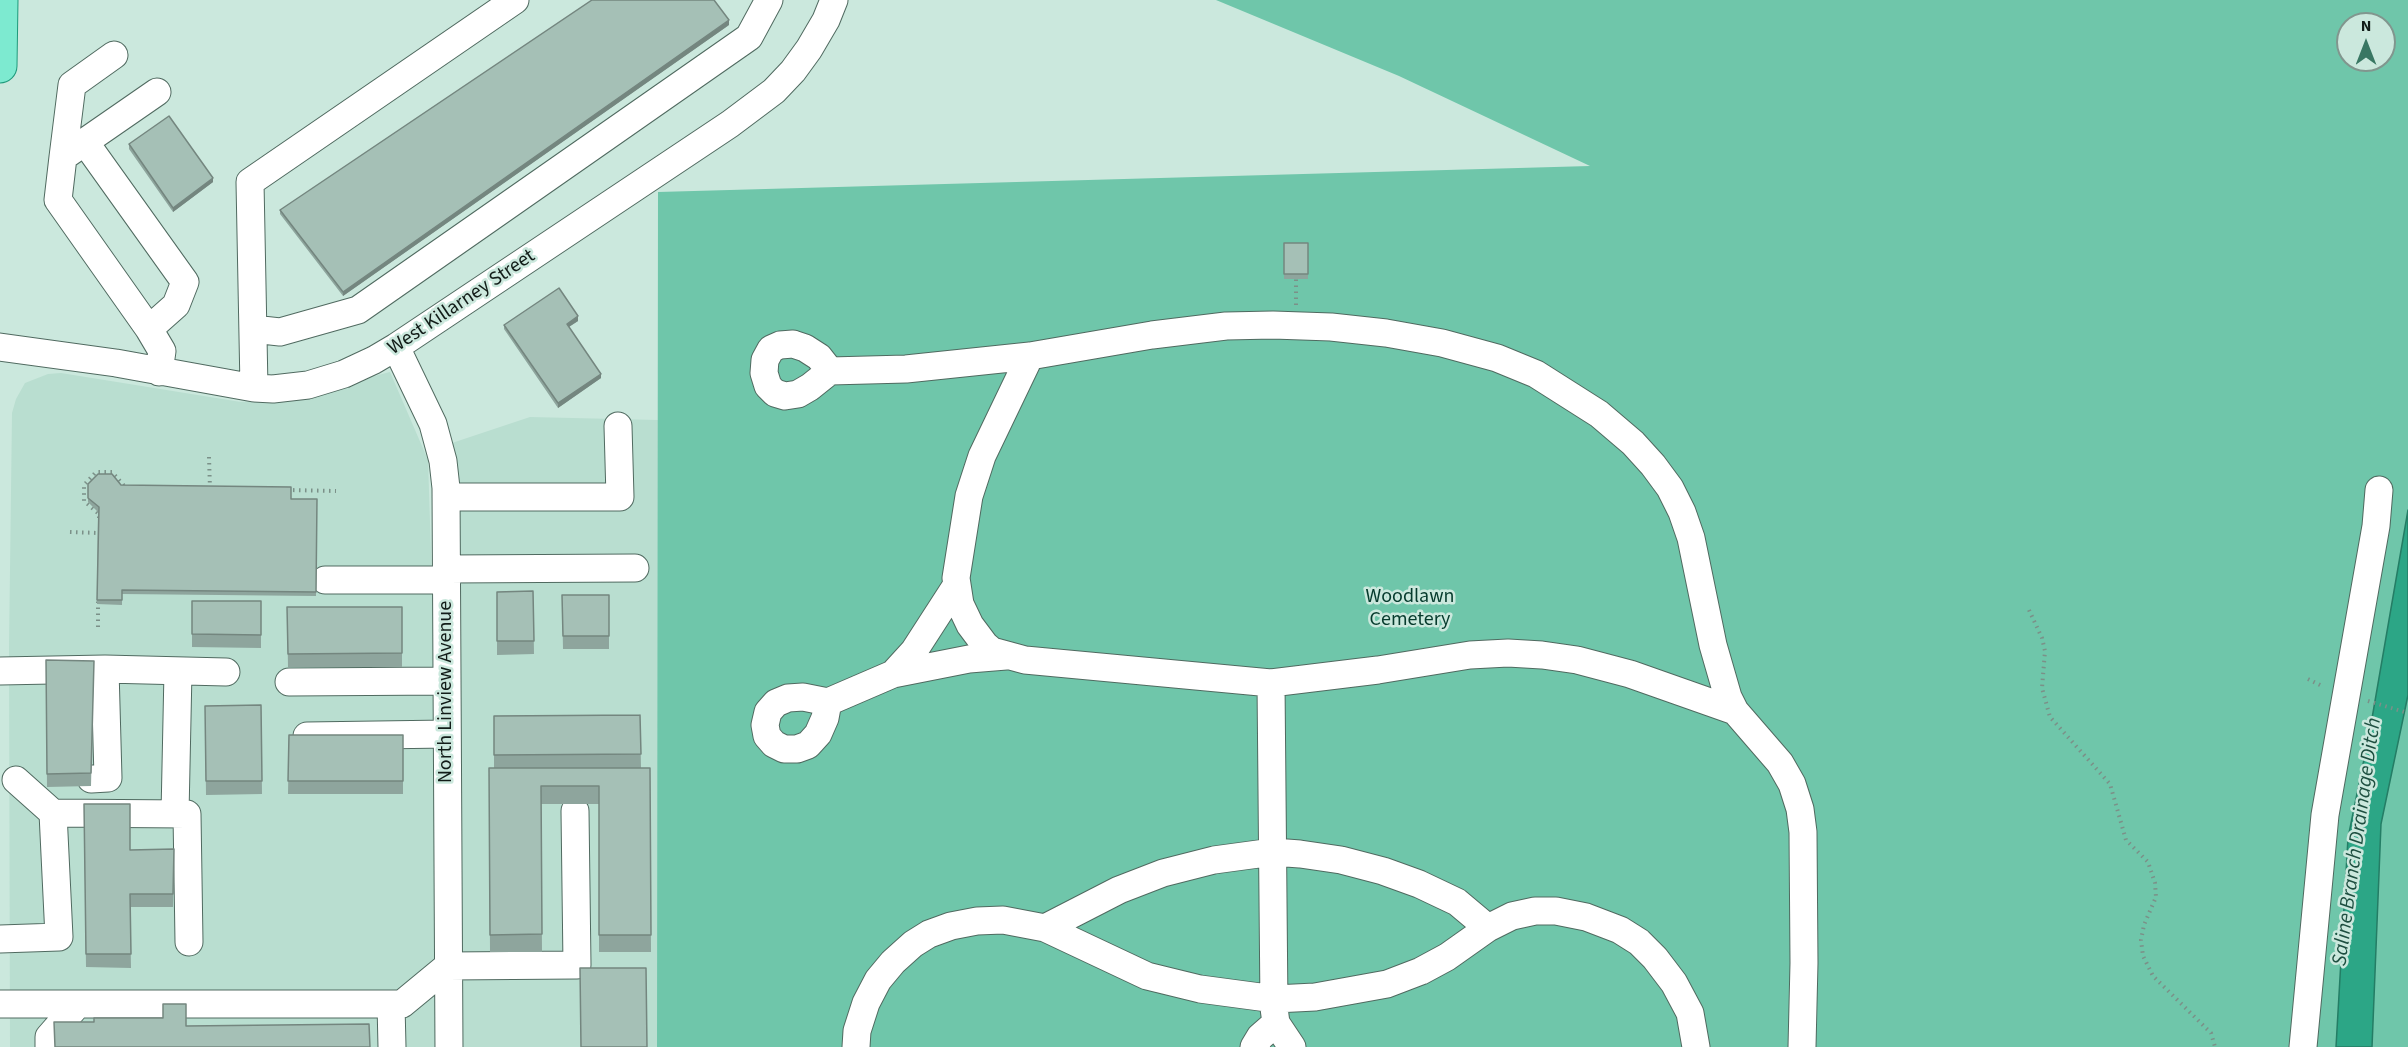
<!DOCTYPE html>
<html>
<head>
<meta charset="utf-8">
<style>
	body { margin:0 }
	#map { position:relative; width:2408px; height:1047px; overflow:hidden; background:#cbe8dd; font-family:"Source Sans 3",sans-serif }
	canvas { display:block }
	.north { position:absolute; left:2336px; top:12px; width:60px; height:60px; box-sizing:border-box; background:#cbe8dd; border:2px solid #81968e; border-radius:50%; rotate:0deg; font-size:16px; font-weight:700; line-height:24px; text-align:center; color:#121c18 }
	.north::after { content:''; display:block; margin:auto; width:21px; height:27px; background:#397763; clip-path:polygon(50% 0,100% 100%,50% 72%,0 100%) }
</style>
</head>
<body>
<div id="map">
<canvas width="2408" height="1047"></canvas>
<div class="north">N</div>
</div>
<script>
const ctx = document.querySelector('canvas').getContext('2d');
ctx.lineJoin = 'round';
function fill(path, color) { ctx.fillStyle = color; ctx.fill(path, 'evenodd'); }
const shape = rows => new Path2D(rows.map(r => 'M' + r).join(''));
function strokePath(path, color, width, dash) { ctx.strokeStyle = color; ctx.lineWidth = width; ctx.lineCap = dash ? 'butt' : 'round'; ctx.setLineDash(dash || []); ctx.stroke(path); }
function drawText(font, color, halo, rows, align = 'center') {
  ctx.font = font + ' "Source Sans 3",sans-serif'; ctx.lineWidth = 5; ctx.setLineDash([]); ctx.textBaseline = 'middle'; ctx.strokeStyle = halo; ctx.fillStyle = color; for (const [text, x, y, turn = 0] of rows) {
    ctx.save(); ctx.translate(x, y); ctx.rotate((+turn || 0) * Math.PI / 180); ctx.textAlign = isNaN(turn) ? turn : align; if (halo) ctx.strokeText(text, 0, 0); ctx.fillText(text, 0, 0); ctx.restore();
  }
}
const built = shape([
	[390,372,428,460,433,615,459,615,452,443,530,417,658,420,661,1047,10,1047,9,648,12,413,16,399,25,383,48,374,61,373,241,402,283,399]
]);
const green = shape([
	[1216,0,2408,0,2408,1047,657,1047,658,192,1590,166,1399,76],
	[2348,24,2384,24,2384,60,2348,60]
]);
const water = shape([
	[2408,510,2408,695,2381,824,2372,1047,2336,1047,2348,838,2370,730,2408,510]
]);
const path = shape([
	[1296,305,1296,279],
	[209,457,210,489],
	[287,490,336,491],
	[99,518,99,514,84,501,84,485,96,472,112,472,126,488],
	[70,532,99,533],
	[2029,610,2042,638,2045,651,2042,688,2050,717,2110,784,2126,840,2148,862,2155,883,2156,897,2144,925,2141,940,2143,956,2153,976,2211,1033,2215,1047],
	[98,627,98,600],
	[2308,679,2324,687],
	[2368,701,2408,713]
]);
const minor = shape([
	[85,142,185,282,176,305,149,329,58,200,63,157,157,92],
	[63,157,72,85,114,55],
	[149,329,162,351,159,372],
	[253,329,280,332,358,310,749,37,769,0],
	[793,344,805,348,819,357,830,371,810,387,798,394,785,396,775,393,768,386,764,373,765,360,771,349,780,345,793,344],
	[0,347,116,363,254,388,273,389,308,385,344,374,374,360,396,347,730,124,774,91,793,71,809,49,826,20,834,0],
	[396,347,433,424,443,461,446,488,449,1047],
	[1030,356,982,456,969,496,956,578,960,604,970,625,985,645,992,651,1025,660,1271,683,1378,670,1470,655,1508,653,1542,655,1577,660,1630,674,1735,711],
	[830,371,906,369,1030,356,1152,335,1226,326,1273,325,1331,327,1386,333,1442,343,1497,358,1536,374,1599,414,1633,443,1653,465,1670,488,1682,512,1691,538,1713,645,1728,697,1735,711,1780,763,1792,784,1800,809,1803,832,1804,963,1802,1047],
	[254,388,250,182,515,0],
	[446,497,620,497,618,426],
	[447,569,635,568],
	[325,580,447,580],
	[105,669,226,672],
	[0,671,105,669,108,778,91,779],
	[893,674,969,659,1006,656],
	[289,682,447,681],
	[1271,683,1274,1008,1276,1023,1292,1047],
	[803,697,828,702,825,718,818,734,808,745,797,749,784,749,774,744,767,736,765,725,768,712,776,703,788,698,803,697],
	[828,702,893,674,914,651,956,586],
	[307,736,447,734],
	[16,780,53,813],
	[175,814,178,671],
	[1045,928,1147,976,1200,989,1275,999,1315,997,1387,984,1421,971,1447,957,1488,928],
	[0,939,59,937,53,813,187,814,189,942],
	[0,1004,402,1004,448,966,577,965,575,811],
	[391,1004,392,1047],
	[49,1047,49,1037,77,1005],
	[856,1047,857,1031,866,1003,878,980,893,962,913,944,929,934,951,926,977,921,1003,920,1045,928,1119,890,1163,873,1214,860,1273,852,1300,854,1341,860,1383,871,1419,884,1457,902,1488,928,1512,916,1535,911,1556,911,1586,917,1620,930,1639,942,1655,958,1674,983,1690,1013,1696,1047],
	[1254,1047,1260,1037,1276,1023],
	[2303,1047,2325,815,2376,526,2379,490]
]);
const major = shape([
	[0,66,1,0]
]);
const wall = shape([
	[729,25,343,296,280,214,280,210],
	[129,144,213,182,173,212,129,149],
	[1284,243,1308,243,1308,279,1284,279],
	[578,321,569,327,601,378,558,408,504,329,504,325],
	[88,484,121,485,291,499,317,499,316,596,122,594,122,605,97,604,98,512,88,502],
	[533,591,534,654,497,655,497,592],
	[562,595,609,595,609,649,563,649],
	[192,601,261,601,261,648,192,647],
	[287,607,402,607,402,667,288,667],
	[46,660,94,661,91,786,47,787],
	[261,705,262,794,206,795,205,706],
	[640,715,641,768,650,768,651,952,599,952,599,804,541,804,542,952,490,952,489,768,494,768,494,716],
	[289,735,403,735,403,794,288,794],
	[84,804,130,850,174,849,173,907,130,907,131,968,86,967]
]);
const shadedWall = shape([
	[729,20,729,25,343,296,343,292],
	[213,178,213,182,173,212,173,208],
	[578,316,578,321,567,328,567,324],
	[601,374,601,378,558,408,558,403]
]);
const building = shape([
	[592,0,714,0,729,20,343,292,280,210,592,0],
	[169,116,213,178,173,208,129,144,169,116],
	[1284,243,1308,243,1308,274,1284,274,1284,243],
	[559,288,578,316,567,324,601,374,558,403,504,325,559,288],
	[98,474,112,474,121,485,291,487,291,499,317,499,316,592,122,590,122,600,97,600,99,507,88,498,88,484,98,474],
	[533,591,534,641,497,641,497,592,533,591],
	[562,595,609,595,609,636,563,636,562,595],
	[192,601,261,601,261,635,192,634,192,601],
	[287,607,402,607,402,653,288,654,287,607],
	[46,660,94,661,91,773,47,774,46,660],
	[261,705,262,781,206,781,205,706,261,705],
	[640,715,641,754,494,755,494,716,640,715],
	[289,735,403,735,403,781,288,781,289,735],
	[489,768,650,768,651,935,599,935,599,786,541,786,542,934,490,935,489,768],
	[84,804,130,804,130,850,174,849,173,894,130,894,131,954,86,954,84,804],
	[580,968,646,968,647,1047,581,1047,580,968],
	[163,1004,186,1004,186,1026,369,1024,370,1047,55,1047,54,1022,94,1022,94,1018,163,1018,163,1004]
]);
const streetNames = [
	["West Killarney Street",462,303,-34],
	["North Linview Avenue",447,692,-90]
];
const parkNames = [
	["Woodlawn",1410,598],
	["Cemetery",1410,621]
];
const waterNames = [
	["Saline Branch Drainage Ditch",2358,842,-82]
];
fill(built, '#b9ded0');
fill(green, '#6fc6aa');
fill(water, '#2ca686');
strokePath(water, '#247d65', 1.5);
strokePath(minor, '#506a60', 29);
strokePath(major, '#1f997b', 35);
strokePath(path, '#7b9088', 4, [1.5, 4.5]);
strokePath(minor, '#fff', 27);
strokePath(major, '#7dead0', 33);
fill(wall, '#8ea59d');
fill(shadedWall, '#74867f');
fill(building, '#a5c0b6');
strokePath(building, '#74867f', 1.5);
drawText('20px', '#121c18', '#cbe8dd', streetNames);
drawText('20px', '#063b2d', '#cbe8dd', parkNames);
drawText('italic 21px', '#1e4f40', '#cbe8dd', waterNames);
</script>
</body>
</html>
